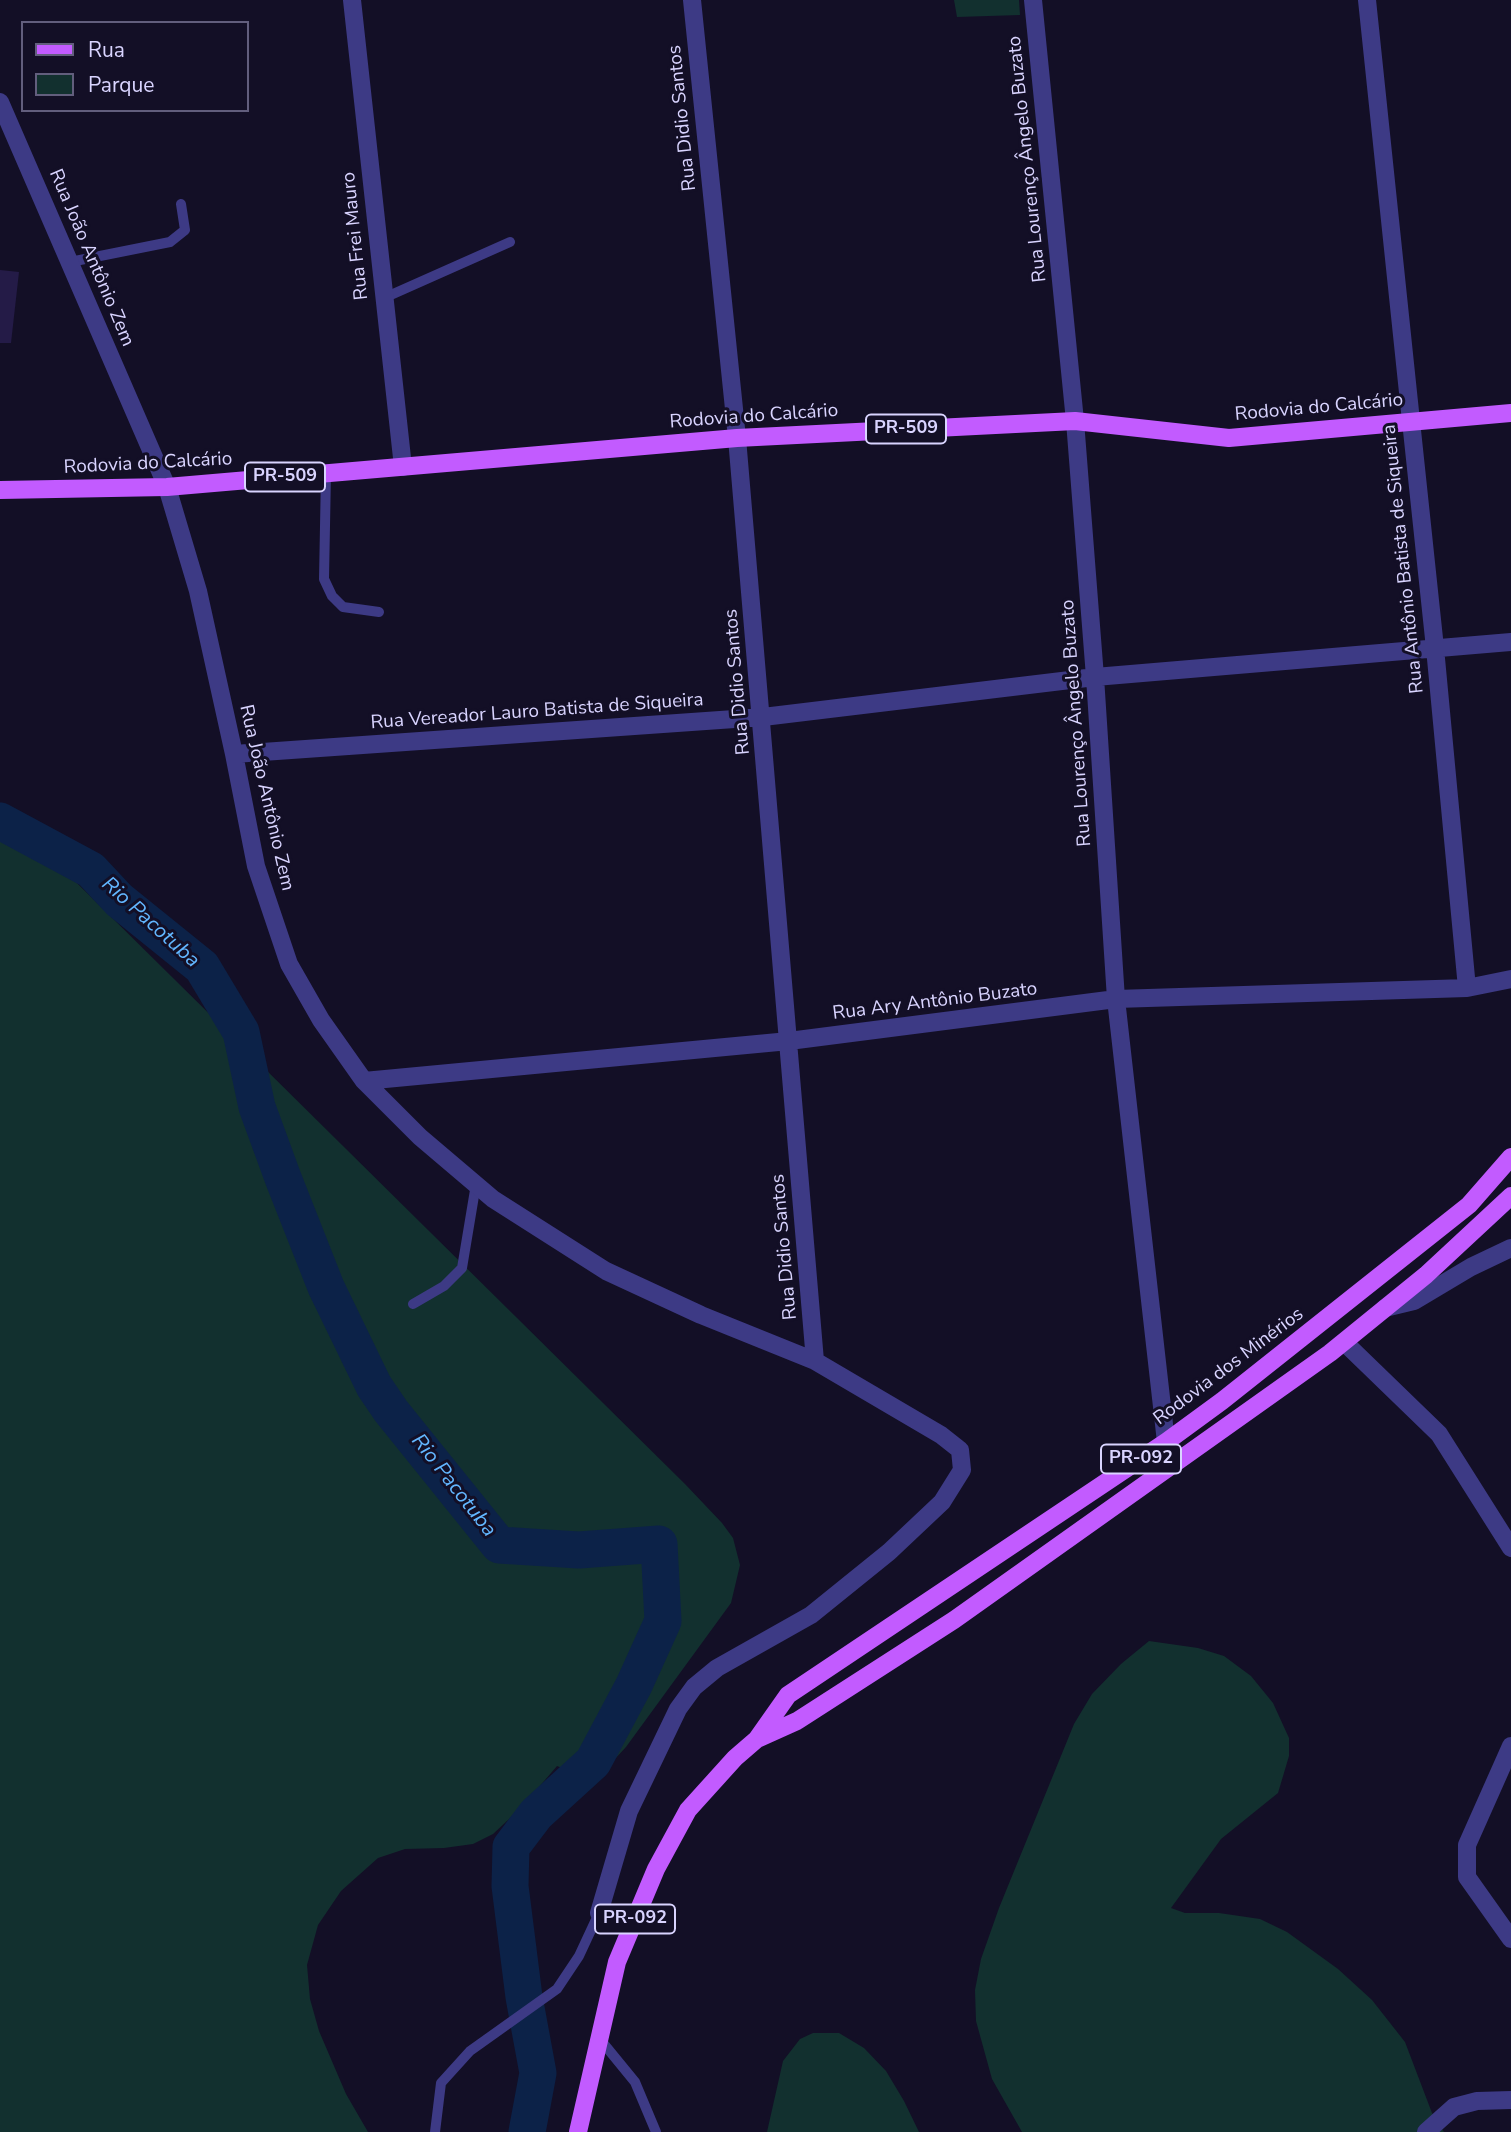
<!DOCTYPE html>
<html>
<head>
<meta charset="utf-8">
<style>
	body { margin:0 }
	#map { position:relative; width:1511px; height:2132px; overflow:hidden; background:#130f26; font-family:"Nunito Sans",sans-serif }
	canvas { display:block }
	.legend { position:absolute; left:21px; top:21px; width:228px; height:91px; box-sizing:border-box; background:#130f26; border:2px solid #625e7d; margin:0; padding:9px 12px; list-style:none; font-size:21px; color:#d9d4ff }
	.legend li { display:flex; align-items:center; gap:14px; height:35px }
	.legend b { width:35px; border:2px solid #625e7d }
</style>
</head>
<body>
<div id="map">
<canvas width="1511" height="2132"></canvas>
<ul class="legend">
<li><b style="height:9px;background:#c25bff"></b>Rua</li>
<li><b style="height:19px;background:#12302f"></b>Parque</li>
</ul>
</div>
<script>
const ctx = document.querySelector('canvas').getContext('2d');
ctx.lineJoin = 'round';
function fill(path, color) { ctx.fillStyle = color; ctx.fill(path, 'evenodd'); }
const shape = rows => new Path2D(rows.map(r => 'M' + r).join(''));
function strokePath(path, color, width, dash) { ctx.strokeStyle = color; ctx.lineWidth = width; ctx.lineCap = dash ? 'butt' : 'round'; ctx.setLineDash(dash || []); ctx.stroke(path); }
function drawText(font, color, halo, rows, align = 'center') {
  ctx.font = font + ' "Nunito Sans",sans-serif'; ctx.lineWidth = 6; ctx.setLineDash([]); ctx.textBaseline = 'middle'; ctx.strokeStyle = halo; ctx.fillStyle = color; for (const [text, x, y, turn = 0] of rows) {
    ctx.save(); ctx.translate(x, y); ctx.rotate((+turn || 0) * Math.PI / 180); ctx.textAlign = isNaN(turn) ? turn : align; if (halo) ctx.strokeText(text, 0, 0); ctx.fillText(text, 0, 0); ctx.restore();
  }
}
const green = shape([
	[954,0,1019,0,1020,15,957,17],
	[0,807,685,1484,722,1523,733,1538,740,1565,731,1603,626,1747,602,1773,581,1775,557,1766,522,1807,493,1834,473,1844,444,1848,405,1849,378,1858,341,1891,318,1925,307,1965,310,1999,319,2031,346,2094,368,2132,0,2132],
	[1149,1641,1198,1648,1224,1656,1251,1676,1273,1703,1289,1738,1289,1756,1278,1793,1221,1839,1171,1908,1185,1913,1219,1913,1260,1919,1287,1932,1338,1969,1372,2000,1405,2042,1432,2113,1444,2132,1022,2132,992,2079,976,2021,975,1990,981,1959,999,1908,1074,1724,1092,1694,1121,1664],
	[813,2033,839,2033,864,2048,886,2071,904,2101,919,2132,767,2132,783,2061,800,2039]
]);
const river = shape([
	[0,821,91,870,119,900,202,967,241,1032,257,1107,283,1178,326,1287,374,1386,391,1411,499,1545,579,1550,659,1544,663,1621,634,1685,593,1762,536,1814,511,1847,510,1886,524,1997,538,2073,527,2132]
]);
const building = shape([
	[0,270,19,272,11,343,0,343]
]);
const service = shape([
	[70,262,170,242,185,230,181,204],
	[384,298,510,242],
	[326,473,324,579,332,596,343,607,379,612],
	[413,1304,444,1286,462,1268,476,1184],
	[599,2038,635,2082,656,2132],
	[435,2132,441,2083,470,2051,557,1989,579,1956,599,1913]
]);
const minor = shape([
	[0,102,167,487,198,591,234,754,256,866,289,964,321,1020,364,1081,420,1137,493,1199,606,1271,701,1315,815,1361,941,1435,960,1450,962,1470,942,1502,889,1552,811,1615,717,1668,694,1687,678,1709,629,1811,599,1913],
	[1075,421,1095,677,1116,999,1166,1442],
	[1411,421,1435,648,1467,988],
	[737,438,815,1361],
	[234,754,763,717,1095,677,1511,642],
	[364,1081,789,1041,1116,999,1467,988,1511,979],
	[1385,1308,1414,1301,1471,1267,1511,1248],
	[1344,1342,1439,1434,1511,1548],
	[1511,1746,1467,1845,1467,1877,1511,1939],
	[1426,2132,1454,2107,1477,2101,1511,2100]
]);
const tertiary = shape([
	[352,0,403,467],
	[692,0,737,438],
	[1033,0,1075,421],
	[1367,0,1411,421]
]);
const primary = shape([
	[0,490,167,487,737,438,1075,421,1229,438,1511,413],
	[757,1739,797,1721,954,1620,1330,1353,1426,1275,1511,1196],
	[578,2132,617,1962,656,1869,688,1810,735,1758,757,1739,788,1695,1166,1442,1222,1401,1469,1205,1511,1157]
]);
const shields = [
	[906,429,80],
	[285,477,80],
	[1141,1459,80],
	[635,1919,80]
];
const shieldNames = [
	["PR-509",906,429],
	["PR-509",285,477],
	["PR-092",1141,1459],
	["PR-092",635,1919]
];
const streetNames = [
	["Rua Didio Santos",683,118,-96],
	["Rua Lourenço Ângelo Buzato",1028,159,-96],
	["Rua Frei Mauro",356,236,-96],
	["Rua João Antônio Zem",91,258,67],
	["Rodovia do Calcário",1319,408,-5],
	["Rodovia do Calcário",754,417,-4],
	["Rodovia do Calcário",148,464,-3],
	["Rua Antônio Batista de Siqueira",1404,559,-96],
	["Rua Didio Santos",738,682,-95],
	["Rua Vereador Lauro Batista de Siqueira",537,712,-4],
	["Rua Lourenço Ângelo Buzato",1077,723,-94],
	["Rua João Antônio Zem",266,798,77],
	["Rua Ary Antônio Buzato",935,1002,-7],
	["Rua Didio Santos",785,1247,-95],
	["Rodovia dos Minérios",1229,1367,-37]
];
const waterNames = [
	["Rio Pacotuba",150,923,42],
	["Rio Pacotuba",453,1486,52]
];
fill(green, '#12302f');
strokePath(river, '#0c2248', 37);
fill(building, '#241b47');
strokePath(service, '#3d3a85', 10);
strokePath(minor, '#3d3a85', 18);
strokePath(tertiary, '#3d3a85', 18);
strokePath(primary, '#c25bff', 18);
for (const [x, y, w] of shields) { const box = new Path2D(); box.roundRect(x - w / 2, y - 14.5, w, 29, 5); ctx.fillStyle = '#130f26'; ctx.fill(box); strokePath(box, '#d9d4ff', 2); }
drawText('bold 18px', '#d9d4ff', null, shieldNames);
drawText('19px', '#d9d4ff', '#130f26', streetNames);
drawText('italic 21px', '#62b6ff', '#130f26', waterNames);
</script>
</body>
</html>
